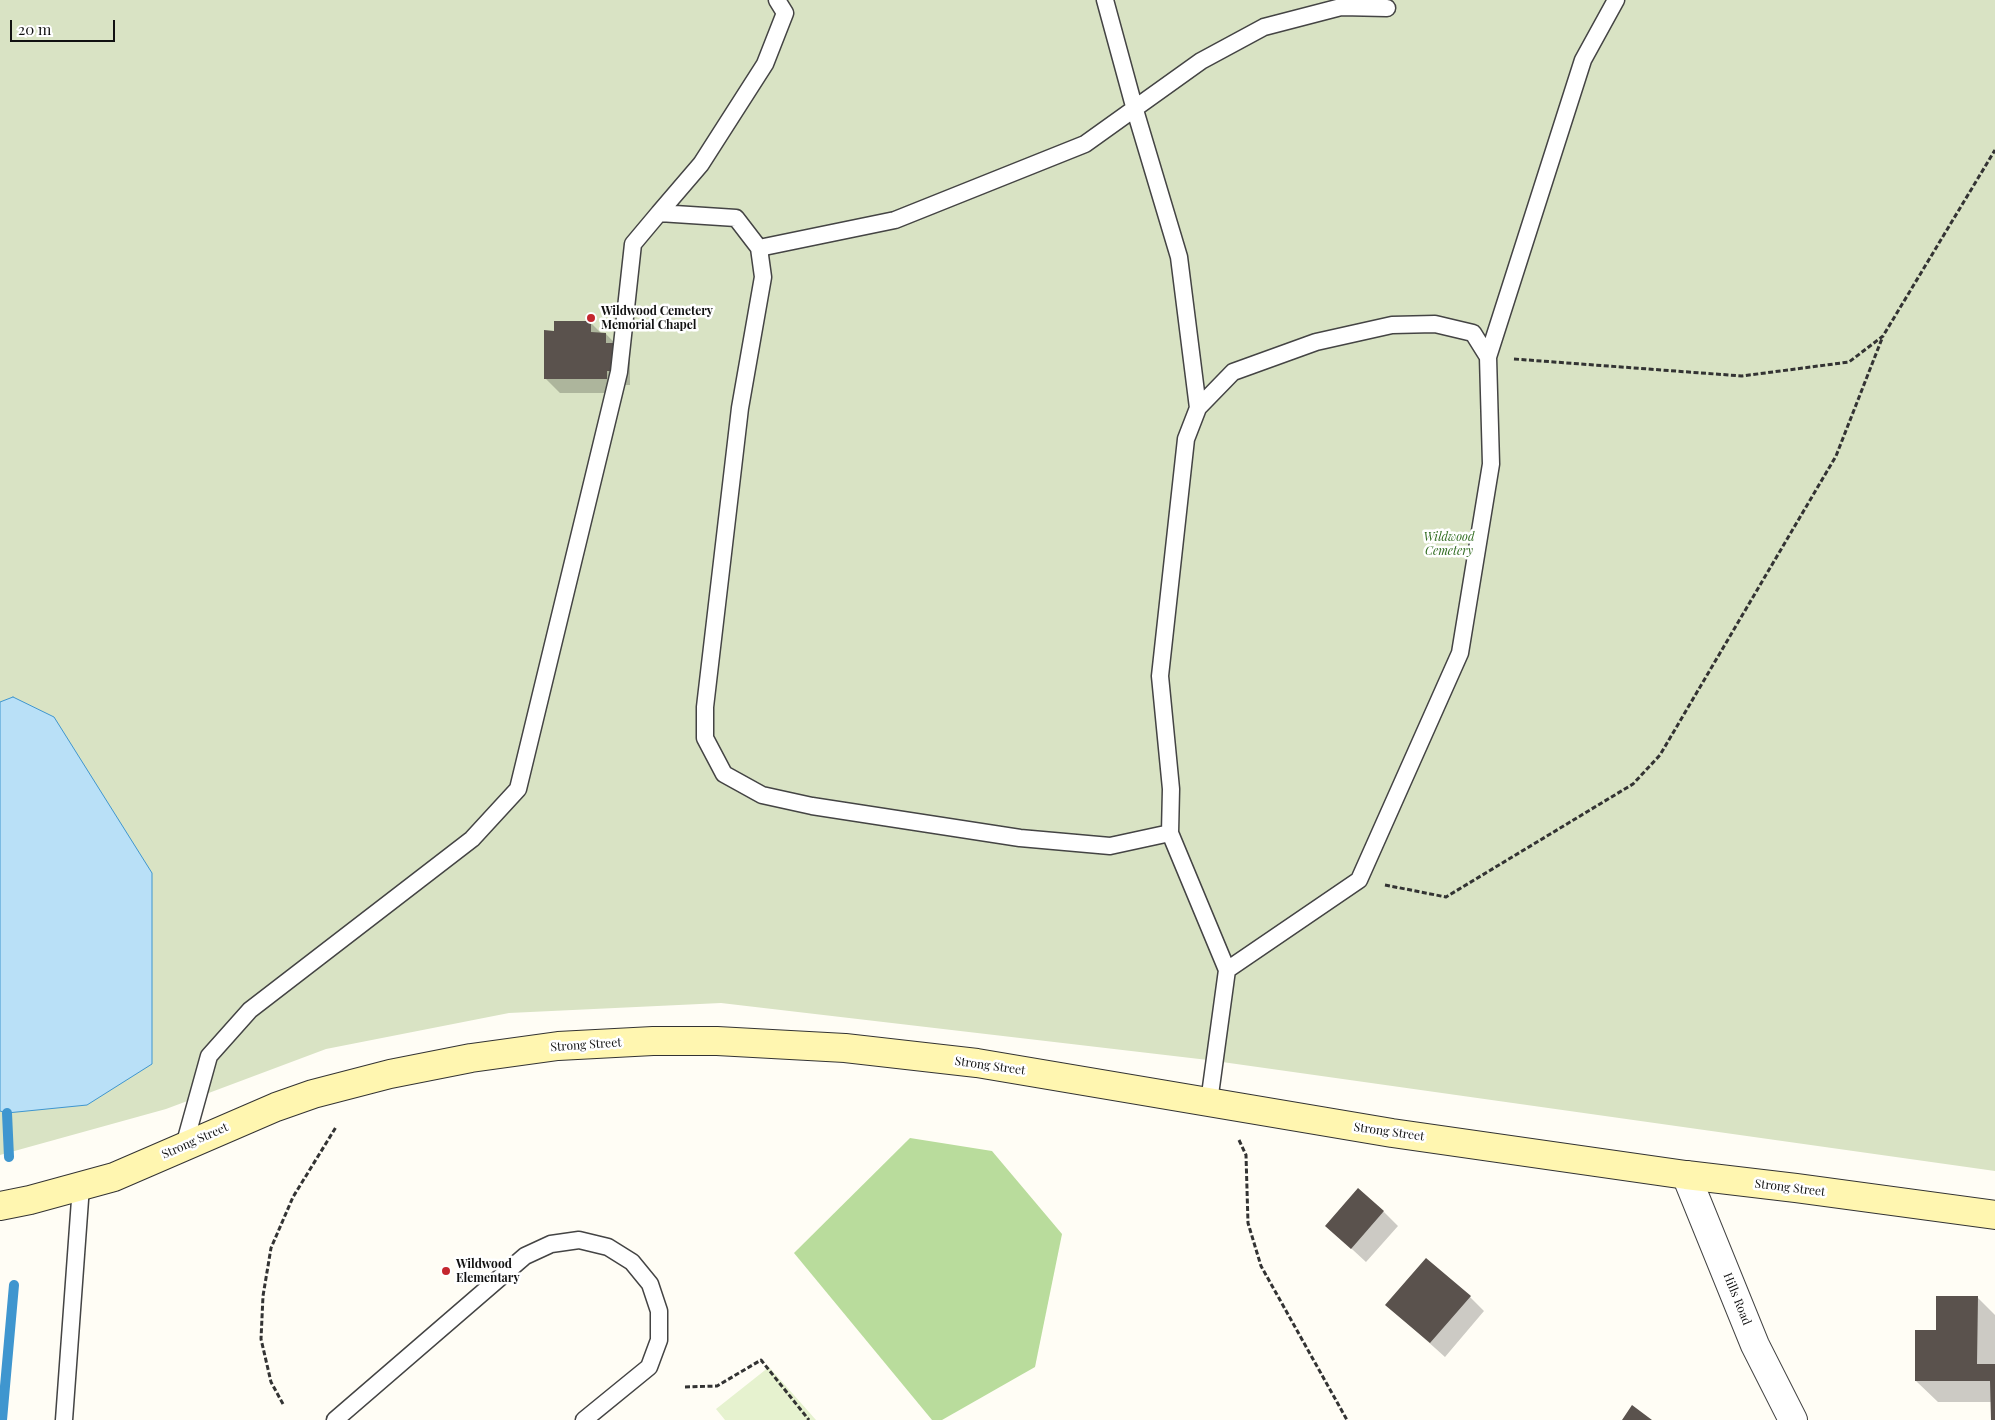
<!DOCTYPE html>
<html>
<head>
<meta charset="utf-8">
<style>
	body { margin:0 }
	#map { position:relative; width:1995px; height:1420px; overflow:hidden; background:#fffdf5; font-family:"Playfair Display",serif }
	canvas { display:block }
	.scale { position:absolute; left:10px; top:20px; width:105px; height:22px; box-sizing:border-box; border:2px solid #111; border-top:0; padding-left:6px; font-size:15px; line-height:18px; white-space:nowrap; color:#111; -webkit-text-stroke:4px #fff; paint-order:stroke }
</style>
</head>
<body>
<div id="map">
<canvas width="1995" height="1420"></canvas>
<div class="scale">20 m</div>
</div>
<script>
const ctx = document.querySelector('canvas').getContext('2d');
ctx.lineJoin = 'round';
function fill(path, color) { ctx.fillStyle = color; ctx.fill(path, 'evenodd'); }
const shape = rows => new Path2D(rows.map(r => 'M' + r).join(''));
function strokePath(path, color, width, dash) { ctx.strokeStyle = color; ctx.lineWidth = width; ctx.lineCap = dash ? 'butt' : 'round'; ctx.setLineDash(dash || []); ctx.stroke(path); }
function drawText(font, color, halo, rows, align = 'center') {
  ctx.font = font + ' "Playfair Display",serif'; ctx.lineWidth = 5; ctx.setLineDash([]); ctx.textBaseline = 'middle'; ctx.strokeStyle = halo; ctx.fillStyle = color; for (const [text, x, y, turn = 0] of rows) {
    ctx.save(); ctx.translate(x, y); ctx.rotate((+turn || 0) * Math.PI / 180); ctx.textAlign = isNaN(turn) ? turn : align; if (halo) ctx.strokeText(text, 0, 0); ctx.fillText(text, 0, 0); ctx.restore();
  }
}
const forest = shape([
	[910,1138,992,1151,1062,1234,1035,1367,942,1420,932,1420,794,1253]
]);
const cemetery = shape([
	[0,0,1995,0,1995,1171,1208,1060,721,1003,509,1013,326,1049,166,1109,0,1155]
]);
const pitch = shape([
	[769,1367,816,1420,725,1420,716,1409]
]);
const water = shape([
	[13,697,54,717,152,873,152,1064,87,1105,7,1113,0,1111,0,702,13,697]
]);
const shadow = shape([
	[590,322,602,334,606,334,630,359,630,385,621,385,621,393,560,393,545,378,556,332],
	[1384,1212,1398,1226,1366,1262,1327,1226],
	[1470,1297,1484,1311,1445,1357,1387,1305],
	[1977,1297,1995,1315,1995,1420,1992,1420,1992,1402,1938,1402,1916,1381,1937,1331]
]);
const stream = shape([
	[7,1113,9,1157],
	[2,1420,14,1285]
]);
const building = shape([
	[554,321,591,321,591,332,606,333,606,343,616,343,616,371,607,371,607,379,544,379,544,330,554,331],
	[1358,1188,1384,1211,1351,1249,1325,1226],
	[1426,1258,1471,1296,1430,1343,1385,1305],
	[1936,1296,1978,1296,1977,1364,1995,1364,1995,1420,1991,1420,1990,1381,1915,1381,1915,1330,1936,1330],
	[1632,1405,1652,1420,1622,1420]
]);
const path = shape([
	[1514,359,1742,376,1849,362,1883,336,1995,150],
	[1385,885,1446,897,1633,784,1660,755,1836,456,1883,336],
	[1239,1140,1246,1155,1248,1223,1261,1266,1347,1420],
	[685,1387,717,1386,761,1360,809,1420],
	[283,1404,271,1382,261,1339,263,1296,271,1248,293,1197,336,1127]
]);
const service = shape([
	[1105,0,1135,110,1179,257,1198,408],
	[659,213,701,164,765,64,785,13,777,0],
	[759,248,895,220,1085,144,1201,61,1264,27,1341,7,1387,8],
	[1488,357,1583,60,1616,0],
	[1209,1102,1227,970],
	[184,1146,209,1056,250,1010,472,839,518,789,619,372,633,244,659,213,736,218,759,248,763,277,740,408,705,707,705,738,724,774,762,795,812,806,1020,838,1110,846,1170,833,1171,789,1160,676,1186,439,1198,408,1233,372,1316,342,1392,325,1435,324,1473,333,1488,357,1491,464,1460,653,1359,880,1227,970,1170,833],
	[64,1420,81,1186],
	[335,1420,525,1256,551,1244,579,1240,608,1247,632,1262,650,1284,659,1311,659,1340,649,1367,584,1420]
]);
const tertiary = shape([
	[1686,1175,1755,1345,1793,1420]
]);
const secondary = shape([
	[0,1206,30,1200,114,1177,276,1107,313,1094,390,1074,471,1058,558,1046,653,1041,717,1041,845,1048,977,1063,1392,1133,1686,1175,1796,1188,1995,1215]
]);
const markers = [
	[591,318,5,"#c4262e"],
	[446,1271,5,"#c4262e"]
];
const poiNames = [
	["Wildwood Cemetery",601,311],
	["Memorial Chapel",601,325],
	["Wildwood",456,1264],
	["Elementary",456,1278]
];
const parkNames = [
	["Wildwood",1449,537],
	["Cemetery",1449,551]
];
const streetNames = [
	["Strong Street",586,1045,-4],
	["Strong Street",990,1066,8],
	["Strong Street",1389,1132,8],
	["Strong Street",195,1141,-24],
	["Strong Street",1790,1188,7],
	["Hills Road",1737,1299,68]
];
fill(forest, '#b9dc9c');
fill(cemetery, '#d9e3c4');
fill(pitch, '#e6f2cf');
fill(water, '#b9e0f7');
strokePath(water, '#3f96cf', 1);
fill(shadow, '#0003');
strokePath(stream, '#3f96cf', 10);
fill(building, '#5a524d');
strokePath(service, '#444', 19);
strokePath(tertiary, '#444', 30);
strokePath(secondary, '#333', 30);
strokePath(path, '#333', 3, [5, 2.5]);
strokePath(service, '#fff', 16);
strokePath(tertiary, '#fff', 28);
strokePath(secondary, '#fff6b0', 28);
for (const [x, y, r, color] of markers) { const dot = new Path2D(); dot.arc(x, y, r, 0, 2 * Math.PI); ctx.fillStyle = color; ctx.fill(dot); strokePath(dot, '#fff', 2); }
drawText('bold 12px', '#111', '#fff', poiNames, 'left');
drawText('italic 12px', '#2f6b1f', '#fff', parkNames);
drawText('12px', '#111', '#fff', streetNames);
</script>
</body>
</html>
